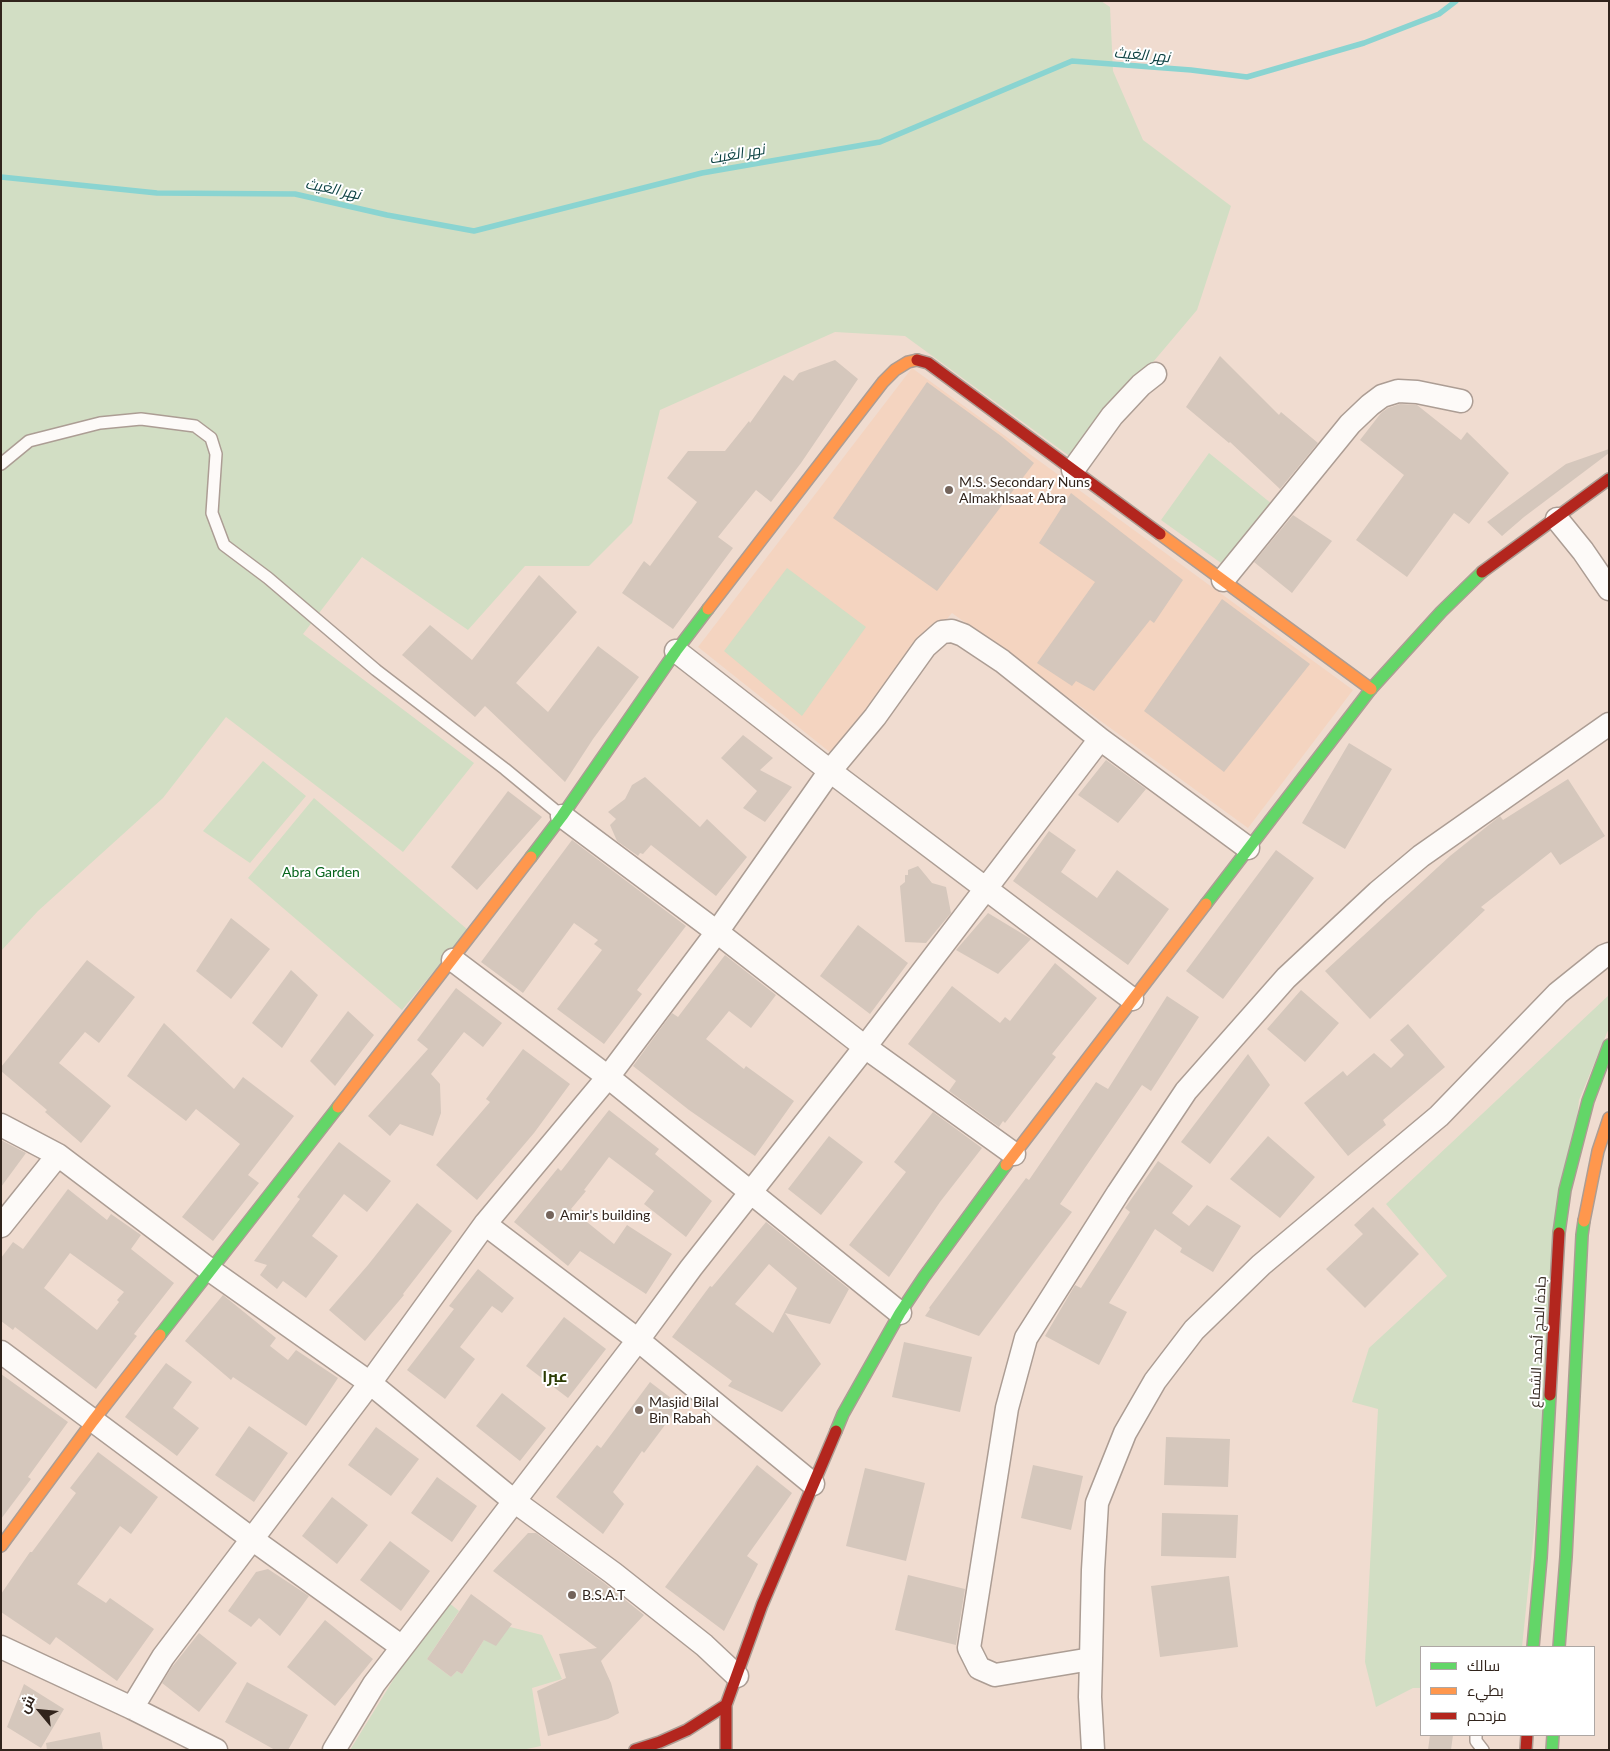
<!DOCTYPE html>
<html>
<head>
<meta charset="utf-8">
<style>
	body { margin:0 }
	#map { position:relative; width:1610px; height:1751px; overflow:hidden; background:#f0dcd0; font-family:Lato,Cairo,sans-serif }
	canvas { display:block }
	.frame { position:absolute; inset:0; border:2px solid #31241c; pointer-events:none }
	.legend { position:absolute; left:1420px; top:1646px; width:175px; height:90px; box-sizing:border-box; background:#fff; border:1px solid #ada7a4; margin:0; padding:6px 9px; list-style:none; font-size:15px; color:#31241c }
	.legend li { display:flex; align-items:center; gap:10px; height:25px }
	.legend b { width:25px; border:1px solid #ada7a4 }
	.north { position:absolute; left:15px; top:1686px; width:50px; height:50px; -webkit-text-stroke:4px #fff; paint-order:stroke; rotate:298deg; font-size:14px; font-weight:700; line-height:20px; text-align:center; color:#31241c }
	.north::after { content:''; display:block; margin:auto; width:18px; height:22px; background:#31241c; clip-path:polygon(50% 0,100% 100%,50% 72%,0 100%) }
</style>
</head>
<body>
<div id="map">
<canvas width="1610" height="1751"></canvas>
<div class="frame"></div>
<ul class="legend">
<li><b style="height:6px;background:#63d668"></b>سالك</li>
<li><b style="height:6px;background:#ff974d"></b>بطيء</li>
<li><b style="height:6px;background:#b3261e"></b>مزدحم</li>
</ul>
<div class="north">ش</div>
</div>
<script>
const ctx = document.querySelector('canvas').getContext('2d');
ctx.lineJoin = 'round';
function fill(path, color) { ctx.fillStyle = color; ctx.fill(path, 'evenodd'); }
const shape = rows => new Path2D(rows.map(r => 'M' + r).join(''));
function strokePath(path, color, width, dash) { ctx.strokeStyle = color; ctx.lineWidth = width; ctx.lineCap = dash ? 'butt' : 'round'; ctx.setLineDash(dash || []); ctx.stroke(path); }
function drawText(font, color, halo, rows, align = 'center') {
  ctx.font = font + ' Lato,Cairo,sans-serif'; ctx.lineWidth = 4; ctx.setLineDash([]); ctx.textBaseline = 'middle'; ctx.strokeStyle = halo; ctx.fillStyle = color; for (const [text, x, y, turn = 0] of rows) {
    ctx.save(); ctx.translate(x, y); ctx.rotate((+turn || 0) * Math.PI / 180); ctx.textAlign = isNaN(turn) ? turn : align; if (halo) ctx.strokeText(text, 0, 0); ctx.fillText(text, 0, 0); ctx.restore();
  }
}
const built = shape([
	[912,368,1353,690,1248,828,952,613,831,753,698,647]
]);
const green = shape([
	[1,1,1101,1,1110,7,1113,71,1143,140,1231,206,1197,310,1072,458,905,336,835,332,660,410,632,523,589,566,525,566,468,630,362,557,303,634,474,763,403,852,226,717,163,798,38,911,1,951],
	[1209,453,1272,504,1221,563,1161,520],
	[787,568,866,627,802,716,724,651],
	[263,761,306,796,250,863,203,831],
	[314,798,468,930,402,1010,248,878],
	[1609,995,1609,1028,1579,1100,1522,1647,1421,1647,1421,1688,1413,1688,1376,1707,1365,1662,1378,1409,1352,1402,1369,1348,1447,1276,1386,1204],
	[448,1602,459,1611,427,1659,451,1677,457,1671,462,1674,484,1640,510,1627,542,1635,562,1679,532,1688,541,1746,522,1750,350,1750,403,1664]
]);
const stream = shape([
	[1,177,157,193,295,194,387,215,474,231,702,173,880,142,1072,61,1191,70,1247,77,1364,43,1439,14,1456,1]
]);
const building = shape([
	[1220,356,1279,415,1281,412,1318,443,1280,489,1230,442,1229,443,1186,407],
	[835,360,858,379,801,463,771,502,756,490,718,537,733,548,673,629,622,593,644,561,650,566,697,502,667,478,688,451,725,451,749,421,750,423,784,375,793,381,799,373],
	[927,382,1001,436,1034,463,937,591,833,518],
	[1400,404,1417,405,1461,440,1467,432,1509,473,1469,524,1454,513,1407,577,1356,540,1404,475,1360,440,1381,413,1388,408],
	[1609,449,1609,453,1524,517,1502,536,1487,522,1566,464],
	[1071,493,1183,580,1154,623,1150,620,1094,691,1076,681,1072,686,1037,663,1095,582,1039,543],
	[1293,515,1332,541,1292,593,1254,562],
	[539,575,577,612,516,683,548,712,598,646,639,677,593,739,565,782,485,706,475,717,402,655,430,625,472,660],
	[1222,599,1310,664,1224,772,1144,711],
	[743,735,773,758,760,770,792,787,765,822,743,808,757,791,721,758],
	[1349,743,1392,769,1345,849,1302,823],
	[1106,760,1146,789,1118,823,1078,795],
	[645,777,700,827,707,819,747,857,716,896,651,845,643,854,640,853,638,856,617,841,610,825,616,819,608,812,625,799,632,785],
	[1568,779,1605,836,1560,865,1551,852,1481,907,1485,910,1370,1019,1325,971,1450,856,1500,816,1503,820],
	[508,791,542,817,477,890,451,867],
	[1049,831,1076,850,1061,872,1097,898,1117,870,1169,909,1128,965,1013,881],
	[572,840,686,926,637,990,642,994,604,1044,557,1009,602,950,594,944,598,940,574,923,523,993,481,962],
	[1276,850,1314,878,1223,999,1186,971],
	[918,866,932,883,946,887,951,913,926,943,905,942,900,886,905,882,905,875,908,875,908,870],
	[988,913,1031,939,998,974,956,950],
	[231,918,270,949,231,999,196,971],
	[858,925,908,963,870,1014,820,976],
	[725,955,776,995,751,1028,729,1011,706,1039,744,1069,746,1066,794,1101,755,1156,689,1110,633,1066,672,1013,678,1017],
	[87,960,135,997,99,1043,85,1032,59,1063,111,1106,81,1143,45,1112,47,1110,1,1071,1,1067],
	[1055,963,1097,998,1052,1054,1056,1057,1005,1123,1003,1121,999,1127,949,1091,956,1081,908,1044,952,986,1000,1023,1005,1017,1010,1021],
	[291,970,318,995,282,1048,252,1023],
	[456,988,502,1023,483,1047,464,1032,431,1074,440,1084,441,1113,433,1136,400,1124,390,1136,368,1116,428,1049,417,1040],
	[1301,990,1339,1023,1305,1062,1267,1029],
	[1167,996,1199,1017,1151,1091,1142,1085,1060,1204,1072,1212,979,1336,925,1316,930,1309,929,1308,1026,1178,1029,1180,1096,1082,1108,1089],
	[348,1011,374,1035,335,1086,310,1061],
	[164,1023,234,1089,243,1077,294,1116,248,1175,259,1183,213,1241,182,1217,240,1144,196,1109,186,1121,127,1076],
	[1408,1024,1445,1067,1383,1120,1386,1125,1348,1156,1304,1103,1343,1071,1347,1076,1374,1053,1391,1068,1404,1055,1390,1040],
	[523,1049,570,1084,534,1133,477,1200,436,1165,490,1102,486,1099],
	[1248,1054,1270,1085,1210,1164,1181,1142],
	[609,1110,659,1149,655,1154,712,1201,686,1237,644,1204,654,1191,609,1157,584,1190,586,1191,571,1209,614,1244,627,1225,672,1254,646,1294,580,1251,568,1266,514,1222,558,1168,561,1171],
	[933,1112,982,1148,940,1202,889,1277,849,1245,906,1172,894,1162],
	[829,1136,863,1162,821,1215,788,1189],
	[1268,1136,1315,1177,1280,1218,1230,1179],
	[1,1140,26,1153,1,1187],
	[339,1142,391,1181,367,1212,344,1194,312,1236,338,1256,306,1298,283,1281,277,1289,260,1275,267,1265,254,1261,300,1199,297,1197],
	[1158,1161,1193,1186,1172,1213,1189,1226,1207,1205,1241,1226,1213,1272,1180,1252,1182,1248,1155,1229,1109,1303,1127,1312,1099,1365,1045,1336,1075,1285,1081,1288,1130,1212,1125,1208],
	[68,1189,107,1220,111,1214,141,1235,131,1249,174,1283,134,1334,137,1336,96,1389,15,1327,13,1330,1,1321,1,1258,13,1242,23,1249],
	[70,1253,124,1292,117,1300,119,1302,97,1330,44,1288],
	[417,1203,452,1231,403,1294,404,1295,365,1341,329,1310,368,1265],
	[1373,1207,1419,1254,1365,1308,1326,1269,1363,1234,1354,1225],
	[766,1222,849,1289,830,1324,785,1313,821,1364,782,1412,728,1386,732,1381,672,1337,710,1286,712,1287],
	[769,1264,797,1288,773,1333,735,1304],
	[478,1269,514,1298,502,1313,492,1306,460,1347,475,1359,445,1399,407,1370,454,1309,449,1306],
	[223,1295,276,1338,270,1346,288,1360,296,1350,338,1378,306,1426,233,1377,231,1380,185,1341],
	[564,1317,606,1349,568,1398,526,1366],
	[904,1342,972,1357,960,1412,892,1397],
	[166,1363,192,1382,173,1408,199,1428,177,1456,125,1417],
	[1,1374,68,1422,28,1477,31,1479,1,1519],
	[650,1382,680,1405,644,1453,642,1451,613,1492,624,1504,603,1534,556,1497,597,1445,601,1448],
	[502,1393,546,1428,520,1461,476,1426],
	[249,1426,288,1453,254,1502,215,1475],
	[376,1427,419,1459,391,1496,348,1465],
	[1166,1437,1230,1439,1228,1487,1164,1485],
	[98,1452,158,1497,131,1534,120,1526,77,1584,106,1603,110,1598,154,1629,117,1681,56,1637,50,1645,1,1612,1,1594,30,1552,32,1552,76,1493,70,1488],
	[757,1465,792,1493,747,1556,758,1564,724,1631,665,1587],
	[1033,1465,1083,1476,1071,1530,1021,1518],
	[865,1468,925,1483,906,1561,846,1546],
	[437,1477,477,1506,452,1542,411,1513],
	[332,1497,368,1525,337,1564,302,1536],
	[1162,1513,1238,1515,1236,1558,1161,1556],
	[528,1533,536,1533,603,1582,644,1615,601,1661,611,1683,619,1713,608,1719,548,1736,537,1691,566,1678,559,1654,597,1648,493,1571],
	[390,1541,430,1571,401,1611,360,1580],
	[268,1569,309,1596,280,1636,259,1618,251,1627,228,1611,256,1572],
	[908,1575,965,1589,956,1645,895,1630],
	[1229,1576,1238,1647,1160,1657,1151,1586],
	[471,1594,512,1624,496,1646,484,1640,462,1674,457,1671,451,1677,427,1659],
	[325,1620,373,1659,335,1706,287,1667],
	[199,1633,237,1663,199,1712,162,1683,172,1667],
	[247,1682,308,1715,288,1750,275,1750,225,1722],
	[24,1684,64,1709,41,1748,7,1727],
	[100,1732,103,1750,47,1750,46,1743],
	[1430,1735,1453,1735,1451,1750,1428,1750]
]);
const lane = shape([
	[1,464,29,441,100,423,141,419,195,426,211,438,216,454,212,513,224,545,268,578,376,670,505,769,562,816],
	[1476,1735,1476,1741,1483,1750]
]);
const street = shape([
	[1073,470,1112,416,1141,385,1155,374],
	[1557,519,1583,551,1609,589],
	[1223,580,1350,424,1370,405,1382,396,1398,391,1417,392,1461,401],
	[676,651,830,771,1132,999],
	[562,816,717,932,865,1047,1014,1154],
	[453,960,608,1077,900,1313],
	[1,1125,58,1155,210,1270,370,1383,514,1501,613,1573,704,1645,737,1676],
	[485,1224,638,1340,813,1484],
	[1,1226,58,1155],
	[1,1352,252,1539,402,1647],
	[1,1647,132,1708,216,1750],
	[1091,1659,995,1675,979,1668,969,1648,1007,1408,1026,1338,1118,1193,1186,1091,1286,978,1378,892,1421,856,1609,724],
	[132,1708,163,1657,370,1383,485,1224,608,1077,717,932,830,771,875,717,925,647,942,632,952,631,963,635,1002,661,1100,739],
	[334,1750,374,1684,638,1340,691,1268,865,1047,1100,739,1248,848],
	[1093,1750,1090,1697,1091,1659,1093,1570,1097,1503,1125,1433,1155,1381,1194,1330,1261,1265,1439,1116,1558,993,1604,956,1609,954]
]);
const fast = shape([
	[531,857,562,816,676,651,708,609],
	[1206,904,1371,689,1441,612,1482,572],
	[1559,1233,1565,1190,1588,1101,1609,1045],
	[160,1335,338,1107],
	[836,1431,843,1414,900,1313,924,1277,1006,1165],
	[1533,1647,1541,1558,1550,1395],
	[1559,1647,1566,1557,1582,1235,1584,1221],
	[1552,1750,1553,1735]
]);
const slow = shape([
	[1160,534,1371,689],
	[708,609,883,382,895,370,908,362,917,360],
	[338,1107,531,857],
	[1006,1165,1206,904],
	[1584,1221,1598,1151,1609,1118],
	[1,1546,93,1421,160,1335]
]);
const jam = shape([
	[917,360,928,363,1160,534],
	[1482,572,1609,479],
	[1550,1395,1559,1233],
	[635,1750,660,1742,687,1730,726,1705],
	[726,1750,726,1705,762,1605,836,1431],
	[1526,1750,1527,1735]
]);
const markers = [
	[949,490,5,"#74645b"],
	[550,1215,5,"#74645b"],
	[639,1410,5,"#74645b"],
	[572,1595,5,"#74645b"]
];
const poiNames = [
	["M.S. Secondary Nuns",959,482],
	["Almakhlsaat Abra",959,498],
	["Amir's building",560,1215],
	["Masjid Bilal",649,1402],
	["Bin Rabah",649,1418],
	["B.S.A.T",582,1595]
];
const parkNames = [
	["Abra Garden",321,872]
];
const streetNames = [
	["جادة الحج أحمد الشماع",1538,1342,-87]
];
const waterNames = [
	["نهر الغيث",1142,55,5],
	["نهر الغيث",737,154,-10],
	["نهر الغيث",333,189,12]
];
const quarterNames = [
	["عبرا",555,1377]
];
fill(built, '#f4d4c0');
fill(green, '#d2dec4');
strokePath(stream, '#8ad4d1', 5.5);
fill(building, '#d5c7bc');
strokePath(lane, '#ac9d94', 14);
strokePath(street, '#ac9d94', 25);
strokePath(fast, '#ac9d94', 14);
strokePath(slow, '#ac9d94', 14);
strokePath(jam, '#ac9d94', 14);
strokePath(lane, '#fdfaf8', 11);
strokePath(street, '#fdfaf8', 22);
strokePath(fast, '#63d668', 11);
strokePath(slow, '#ff974d', 11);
strokePath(jam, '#b3261e', 11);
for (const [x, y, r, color] of markers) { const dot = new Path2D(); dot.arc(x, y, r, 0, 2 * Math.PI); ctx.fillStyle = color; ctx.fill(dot); strokePath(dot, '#fff', 2); }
drawText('14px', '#31241c', '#fff', poiNames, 'left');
drawText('14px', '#06641b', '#fff', parkNames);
drawText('14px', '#31241c', '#fff', streetNames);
drawText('italic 15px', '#0e4344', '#fff', waterNames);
drawText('bold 16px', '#2b3b03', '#fff', quarterNames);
</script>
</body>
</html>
